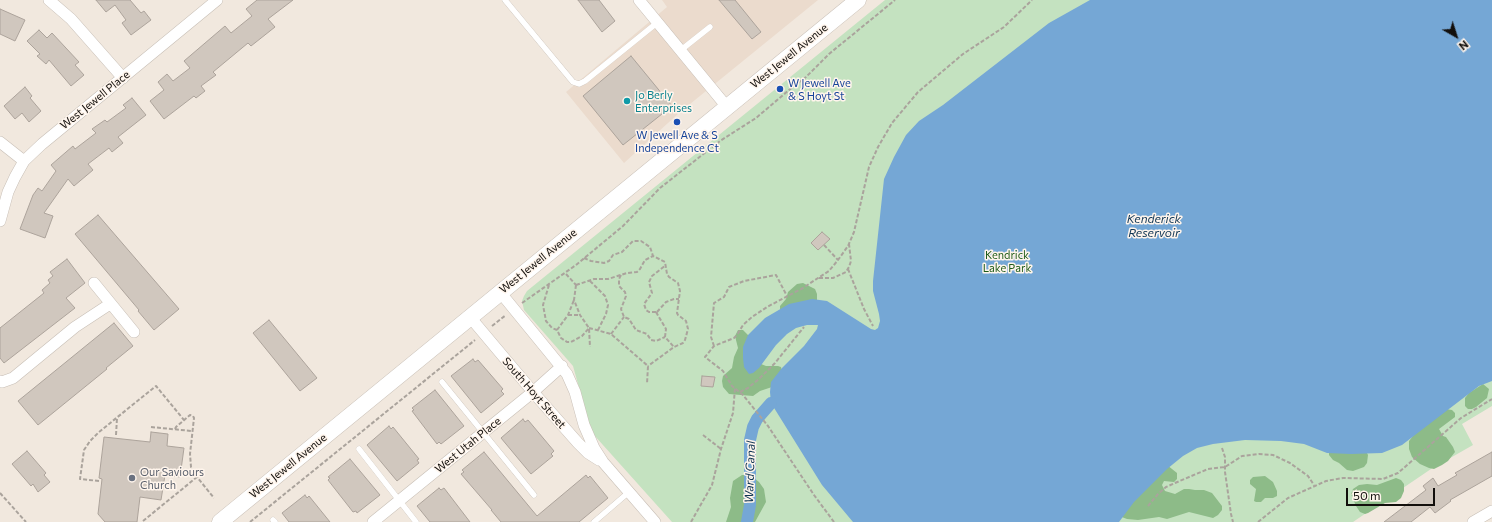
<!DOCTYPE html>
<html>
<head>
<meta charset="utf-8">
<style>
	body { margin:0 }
	#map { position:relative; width:1492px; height:522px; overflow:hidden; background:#f1e8de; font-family:Commissioner,sans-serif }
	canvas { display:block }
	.north { position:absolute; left:1436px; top:16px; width:40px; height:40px; -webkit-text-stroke:3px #fff5ec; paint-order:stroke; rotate:141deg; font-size:11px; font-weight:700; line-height:16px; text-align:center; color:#120f0c }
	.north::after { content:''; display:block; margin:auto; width:14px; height:18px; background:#120f0c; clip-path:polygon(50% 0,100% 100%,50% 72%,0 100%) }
	.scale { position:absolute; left:1346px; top:488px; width:89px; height:18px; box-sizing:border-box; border:2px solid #120f0c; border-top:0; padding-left:5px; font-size:12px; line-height:14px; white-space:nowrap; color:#120f0c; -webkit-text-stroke:3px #fff5ec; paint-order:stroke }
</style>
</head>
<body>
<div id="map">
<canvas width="1492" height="522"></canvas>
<div class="north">N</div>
<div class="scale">50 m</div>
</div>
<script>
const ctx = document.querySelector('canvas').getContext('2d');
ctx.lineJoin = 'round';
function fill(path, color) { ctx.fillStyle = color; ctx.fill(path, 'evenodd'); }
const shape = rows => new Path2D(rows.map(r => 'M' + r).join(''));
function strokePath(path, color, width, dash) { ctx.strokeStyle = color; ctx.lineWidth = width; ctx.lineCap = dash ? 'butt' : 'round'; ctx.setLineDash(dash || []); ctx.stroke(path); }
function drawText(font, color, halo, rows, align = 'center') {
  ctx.font = font + ' Commissioner,sans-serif'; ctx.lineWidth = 3; ctx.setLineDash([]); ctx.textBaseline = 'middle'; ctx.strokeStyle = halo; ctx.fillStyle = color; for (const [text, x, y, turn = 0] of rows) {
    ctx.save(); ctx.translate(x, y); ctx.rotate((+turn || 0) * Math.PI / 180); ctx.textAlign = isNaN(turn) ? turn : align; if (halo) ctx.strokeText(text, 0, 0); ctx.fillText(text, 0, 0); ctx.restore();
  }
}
const built = shape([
	[662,0,818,0,679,113,624,163,566,92,667,7]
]);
const green = shape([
	[885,0,1492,0,1492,406,1462,424,1473,445,1431,469,1353,522,672,522,594,435,590,427,573,366,524,310,522,301,524,296,527,291]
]);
const forest = shape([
	[803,283,815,289,817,294,817,300,780,310,780,306,786,299,788,292,797,284],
	[738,330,743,330,750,337,761,364,766,366,778,366,781,367,782,371,772,387,760,391,753,396,729,394,723,387,722,381,723,376,732,368,734,357,738,348,735,336],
	[1483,384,1489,389,1487,398,1476,407,1472,409,1468,409,1465,406,1465,398,1469,393],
	[1446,409,1452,410,1455,413,1455,417,1439,429,1443,436,1446,437,1453,447,1455,452,1448,461,1442,465,1434,469,1429,468,1420,464,1412,457,1409,449,1409,441,1418,430],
	[1365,449,1368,455,1367,463,1364,467,1353,471,1347,470,1339,463,1333,460,1329,455,1329,452],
	[1167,465,1177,473,1177,479,1174,482,1164,481,1162,485,1165,491,1175,494,1184,489,1189,489,1195,490,1204,490,1212,493,1222,506,1222,510,1218,515,1213,518,1189,512,1167,519,1159,517,1138,520,1127,519,1119,516],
	[742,475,747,475,754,478,759,482,764,489,766,502,755,522,726,522,731,507,730,498,733,481],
	[1265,476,1273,482,1277,491,1277,496,1273,498,1265,498,1261,502,1256,502,1254,501,1256,489,1250,484,1250,480,1253,477],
	[1396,478,1401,480,1404,484,1404,491,1401,498,1396,502,1385,503,1368,513,1365,514,1360,512,1356,506,1351,494,1353,489,1359,485,1367,484,1377,485]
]);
const water = shape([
	[1090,0,1492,0,1492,381,1479,386,1402,445,1382,453,1351,454,1327,453,1304,444,1281,441,1245,440,1213,444,1197,448,1183,456,1167,469,1134,502,1119,522,853,522,822,485,771,403,770,392,771,382,782,368,804,346,817,329,818,325,807,325,796,328,787,334,776,345,759,368,753,373,749,374,744,367,743,358,743,347,748,335,765,318,789,304,812,299,827,301,871,329,875,330,878,328,880,321,879,314,873,291,873,281,884,179,894,157,906,135,919,121,943,105,1049,23]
]);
const canal = shape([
	[747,522,750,505,750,440,753,427,757,419,771,403]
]);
const building = shape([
	[96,0,130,0,141,13,144,11,151,20,131,35,122,23,126,20,115,5,106,12,96,0],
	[257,0,293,0,268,19,275,27,251,46,248,43,213,72,216,75,201,86,205,91,196,98,194,96,164,119,150,101,164,90,158,82,167,74,173,81,190,68,184,61,225,26,231,33,252,16,246,9,257,0],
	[578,0,599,0,615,21,602,32,578,0],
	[719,0,735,0,761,32,752,39,719,0],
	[0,9,25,20,15,41,0,34,0,9],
	[39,30,47,38,52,33,79,62,75,65,84,75,71,86,49,60,46,64,37,56,40,54,27,41,39,30],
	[631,56,672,106,623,145,583,96,631,56],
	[25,87,32,96,30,98,41,111,29,122,22,113,15,119,4,106,25,87],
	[132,98,146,115,118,137,123,143,112,152,109,148,88,164,93,170,74,186,68,179,44,213,53,216,45,238,20,229,33,195,38,188,42,191,56,171,51,165,73,146,75,149,96,133,92,129,105,120,107,122,126,108,123,105,132,98],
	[98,215,179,309,154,330,138,311,139,310,75,234,98,215],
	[822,232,830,239,818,250,811,243,822,232],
	[67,259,85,283,66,298,75,308,4,363,0,358,0,328,44,293,42,290,50,283,48,280,53,276,50,272,67,259],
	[269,320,317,378,300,391,253,333,269,320],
	[114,323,133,346,106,368,107,369,38,425,18,401,114,323],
	[473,359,475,362,478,360,503,389,501,391,504,394,481,413,451,376,473,359],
	[702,376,715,377,713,387,701,386,702,376],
	[435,390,464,426,441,444,439,442,437,444,412,411,414,410,412,408,435,390],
	[523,419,525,422,528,420,554,451,551,454,553,456,531,474,501,438,523,419],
	[389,426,391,429,393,427,419,459,417,460,419,463,397,481,367,445,389,426],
	[151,432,168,434,167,446,184,448,180,477,165,475,161,500,140,497,137,522,105,522,98,514,102,479,99,478,104,437,150,442,151,432],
	[27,451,46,473,44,475,50,482,38,492,33,484,31,486,12,464,27,451],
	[484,452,537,516,586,475,588,478,590,476,608,498,579,522,501,522,491,510,492,510,461,474,464,472,462,470,484,452],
	[1492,452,1492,476,1450,500,1451,501,1435,513,1430,507,1411,522,1384,522,1426,490,1423,486,1433,478,1438,486,1457,475,1455,473,1492,452],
	[350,459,380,495,357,513,356,511,353,512,328,480,330,478,328,477,350,459],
	[439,488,441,490,444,488,470,522,430,522,417,506,439,488],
	[305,495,307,498,309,496,330,522,289,522,282,513,305,495]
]);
const path = shape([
	[780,89,785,93],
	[824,245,838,260],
	[584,258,591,261,604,263,609,261,613,255,622,252,633,241,641,241,650,247,653,256,665,262,667,274,669,277,678,283,680,291,677,313,678,315,686,321,688,329,685,340,683,343,674,347,648,366],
	[848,269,864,309,873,326],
	[566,274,576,285],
	[621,275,619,279,619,286,625,292,626,296,621,309,624,317,629,319,636,330,647,334,651,340,656,341,665,337],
	[819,278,833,278,846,272,849,267,851,261,849,244],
	[590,281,605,296,608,305,606,314,598,330],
	[549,285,543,305,546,321,552,328,557,330,561,338,567,342,571,342,582,336,589,328],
	[576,285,594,279,608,279,627,273,637,272,640,269,645,260,653,256],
	[576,285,574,300,580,315,589,328,590,347],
	[522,303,576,265,623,226,660,188,720,141,756,118,789,90,806,77,829,54,895,0],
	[656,312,649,312,646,310,644,304,652,293,649,282,652,276,666,265],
	[656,312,666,329,665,337,674,347],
	[657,312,666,302,674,299,679,299],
	[568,315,580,315],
	[492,326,506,315],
	[589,328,611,334,648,366,647,384],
	[557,330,568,315,574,300],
	[611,334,624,317],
	[714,346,711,337,714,303,724,297,729,287,744,281,776,275,787,296],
	[740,392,748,388,759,379,775,363,804,327],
	[151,427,192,431],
	[175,429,176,427,190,415,193,416,194,418,190,454,191,467,197,477,214,498],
	[116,435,117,418],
	[703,435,721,449],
	[1222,448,1225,457,1225,472,1231,514,1233,522],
	[99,481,80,479,84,450,90,441,99,432,156,386,184,420],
	[0,493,26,522],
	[1148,506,1158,494,1166,487,1175,483,1208,469,1225,467,1242,456,1259,454,1273,455,1290,463,1308,476,1314,485],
	[143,521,197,477],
	[250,522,475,340],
	[691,522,712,485,721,449,733,413,735,388],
	[834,522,814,495,768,426,743,395,732,386,723,371,705,357,714,346,734,338,737,335,743,325,752,317,767,307,803,288,818,278,829,271,838,260,848,246,854,232,869,167,878,147,892,123,918,92,963,54,1004,27,1032,0],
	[1258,522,1288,498,1326,481,1343,478,1383,479,1398,473,1461,418,1492,399]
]);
const service = shape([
	[505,0,573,82,579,84,585,81,658,22],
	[681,50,710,27],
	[442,382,534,495],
	[359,449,416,522],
	[273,520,275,522],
	[594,522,629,492]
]);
const minor = shape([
	[49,0,71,19,123,78],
	[639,0,727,107],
	[0,142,24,161],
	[0,221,8,192,15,177,24,161,42,144,217,0],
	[94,283,134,332],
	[500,292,567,374,575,392,584,425,594,448,603,462,655,522],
	[470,317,533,392,578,443,588,453,599,460],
	[0,381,2,382,13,378,75,327,110,304],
	[373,522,533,392,562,366],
	[1473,522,1492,511]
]);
const secondary = shape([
	[220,522,858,0]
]);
const markers = [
	[780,89,4,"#1a4fb4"],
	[627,101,4,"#0f9aa8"],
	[677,122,4,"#1a4fb4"],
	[132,478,4,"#6b7280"]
];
const streetNames = [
	["West Jewell Avenue",789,56,-39],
	["West Jewell Place",95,100,-39],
	["West Jewell Avenue",538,261,-39],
	["South Hoyt Street",534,393,49],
	["West Utah Place",468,445,-39],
	["West Jewell Avenue",288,466,-39]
];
const transitNames = [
	["W Jewell Ave",788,83],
	["& S Hoyt St",788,96],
	["W Jewell Ave & S",677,135,"center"],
	["Independence Ct",677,148,"center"]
];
const cultureNames = [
	["Jo Berly",635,95],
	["Enterprises",635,108]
];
const parkNames = [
	["Kendrick",1007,255],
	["Lake Park",1007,268]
];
const worshipNames = [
	["Our Saviours",140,472],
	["Church",140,485]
];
const waterNames = [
	["Kenderick",1154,219],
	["Reservoir",1154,233],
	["Ward Canal",750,472,-88]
];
fill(built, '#ebdbcd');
fill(green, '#c4e2c0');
fill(forest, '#8dbb88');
fill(water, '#75a7d5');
strokePath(canal, '#75a7d5', 12);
fill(building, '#d0c7be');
strokePath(building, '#aca39b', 1);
strokePath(service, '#c7beb5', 6);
strokePath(minor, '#c7beb5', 12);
strokePath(secondary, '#c7beb5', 17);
strokePath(path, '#aaa39c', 2, [4, 2]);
strokePath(service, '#fff', 5.5);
strokePath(minor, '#fff', 11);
strokePath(secondary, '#fff', 16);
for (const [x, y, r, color] of markers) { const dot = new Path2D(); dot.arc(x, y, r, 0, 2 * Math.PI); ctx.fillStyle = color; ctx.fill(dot); strokePath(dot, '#fff5ec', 1.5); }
drawText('11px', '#120f0c', '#fff5ec', streetNames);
drawText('11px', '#164399', '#fff5ec', transitNames, 'left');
drawText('11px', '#0d838f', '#fff5ec', cultureNames, 'left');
drawText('11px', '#1e5b19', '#fff5ec', parkNames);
drawText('11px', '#5b616d', '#fff5ec', worshipNames, 'left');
drawText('italic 12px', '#103655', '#fff5ec', waterNames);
</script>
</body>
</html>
